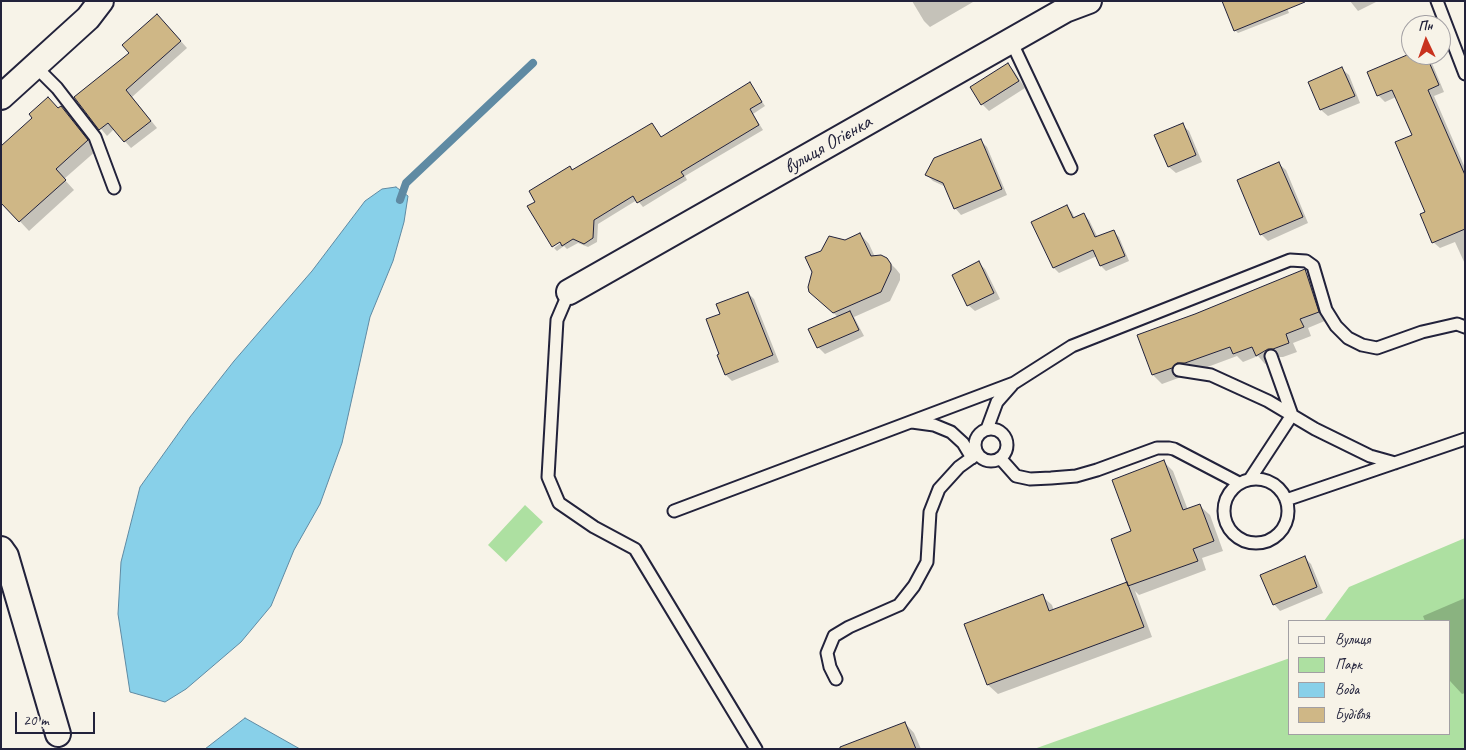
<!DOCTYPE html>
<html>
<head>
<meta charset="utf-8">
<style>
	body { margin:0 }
	#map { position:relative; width:1466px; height:750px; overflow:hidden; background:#f7f3e8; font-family:Caveat,sans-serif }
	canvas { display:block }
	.frame { position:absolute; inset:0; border:2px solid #22223b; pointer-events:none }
	.legend { position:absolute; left:1288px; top:620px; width:162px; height:115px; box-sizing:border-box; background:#f7f3e8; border:1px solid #a29fa3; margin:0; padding:6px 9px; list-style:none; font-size:15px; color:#22223b }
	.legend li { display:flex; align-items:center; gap:10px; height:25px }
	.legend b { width:25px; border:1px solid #a29fa3 }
	.north { position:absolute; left:1401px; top:15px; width:50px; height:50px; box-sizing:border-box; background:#f7f3e8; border:1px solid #a29fa3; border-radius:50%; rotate:357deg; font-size:14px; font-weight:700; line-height:20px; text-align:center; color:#22223b }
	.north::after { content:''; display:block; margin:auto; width:18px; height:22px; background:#c8321e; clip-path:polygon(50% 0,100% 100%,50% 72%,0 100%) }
	.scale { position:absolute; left:15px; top:712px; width:80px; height:22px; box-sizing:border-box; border:2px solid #22223b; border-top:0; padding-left:6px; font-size:15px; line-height:18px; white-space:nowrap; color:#22223b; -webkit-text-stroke:4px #f7f3e8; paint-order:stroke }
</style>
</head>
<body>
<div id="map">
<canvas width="1466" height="750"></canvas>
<div class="frame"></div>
<ul class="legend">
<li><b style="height:6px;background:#f7f3e8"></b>Вулиця</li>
<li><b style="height:14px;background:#ade0a1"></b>Парк</li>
<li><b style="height:14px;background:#88d0e9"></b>Вода</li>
<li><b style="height:14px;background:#cfb786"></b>Будівля</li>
</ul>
<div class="north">Пн</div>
<div class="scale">20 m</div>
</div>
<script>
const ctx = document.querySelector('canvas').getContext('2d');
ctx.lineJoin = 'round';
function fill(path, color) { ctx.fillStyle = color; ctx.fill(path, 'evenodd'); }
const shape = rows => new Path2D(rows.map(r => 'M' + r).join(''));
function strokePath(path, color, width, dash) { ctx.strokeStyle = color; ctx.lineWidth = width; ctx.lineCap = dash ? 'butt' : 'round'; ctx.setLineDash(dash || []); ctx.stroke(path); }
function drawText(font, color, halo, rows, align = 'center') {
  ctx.font = font + ' Caveat,sans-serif'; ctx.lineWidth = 5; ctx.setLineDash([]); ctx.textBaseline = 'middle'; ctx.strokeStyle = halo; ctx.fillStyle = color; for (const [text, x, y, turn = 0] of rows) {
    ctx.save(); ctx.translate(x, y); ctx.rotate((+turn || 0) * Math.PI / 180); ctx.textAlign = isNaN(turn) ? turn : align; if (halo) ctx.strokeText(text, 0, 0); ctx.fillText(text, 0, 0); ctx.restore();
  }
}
const green = shape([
	[525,505,543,522,506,562,488,545],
	[1465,538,1465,749,1034,749,1290,658,1290,734,1450,734,1450,621,1324,621,1349,587]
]);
const water = shape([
	[396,187,408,196,404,222,393,261,370,317,342,443,320,504,294,550,271,606,241,642,186,689,165,702,130,692,118,614,121,562,140,487,190,417,234,361,312,271,365,201,382,189,396,187],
	[245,718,300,749,205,749,245,718]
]);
const shadow = shape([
	[912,1,973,1,973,2,930,27,924,21],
	[1284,1,1289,13,1238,33,1235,30],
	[1350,1,1378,1,1358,11],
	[164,22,187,48,132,97,157,128,131,148,114,129,107,136,75,97,131,53],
	[1411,54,1429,56,1444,92,1434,96,1465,168,1465,264,1455,242,1440,248,1433,242,1413,136,1396,97,1385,102,1378,95,1368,73],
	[1008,64,1014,71,1025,88,989,111,982,104,971,87],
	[1342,69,1349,75,1360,103,1328,116,1321,110,1310,82],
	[750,84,765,106,753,114,763,130,685,176,687,180,643,207,637,200,598,224,597,242,588,247,578,243,567,249,564,246,557,251,554,248,565,240,536,202,573,171,652,124,662,138],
	[61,107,70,117,97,150,64,179,74,190,29,231,1,201],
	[1182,125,1189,131,1202,162,1176,173,1169,167,1156,136],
	[980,140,987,147,1007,195,961,215,955,208,946,187,933,181,927,175],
	[1279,164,1286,170,1308,223,1268,241,1261,234],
	[1067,207,1072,212,1075,219,1084,215,1089,220,1098,238,1113,231,1119,237,1129,261,1106,271,1101,266,1097,256,1059,273,1054,268,1033,222],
	[860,234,869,244,875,257,886,259,896,269,900,274,900,280,890,301,854,317,864,336,825,354,818,347,838,317,821,302,845,241],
	[979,263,985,269,1000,299,975,311,968,305],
	[1304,271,1313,279,1327,320,1308,328,1311,336,1293,343,1297,352,1283,357,1277,357,1265,364,1258,356,1243,362,1237,356,1194,372,1186,371,1181,377,1162,384,1153,375,1139,335,1195,315],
	[748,293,754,299,779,362,732,381,726,375,721,354,722,315],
	[1164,462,1173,471,1188,510,1200,506,1210,515,1223,551,1202,558,1206,570,1139,595,1135,591,1152,637,998,694,988,685,966,625,1042,596,1052,605,1054,611,1127,584,1130,587,1112,539,1133,532],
	[1305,558,1311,564,1323,593,1280,611,1274,604],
	[1465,598,1465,693,1462,694,1450,681,1450,621,1425,621,1423,616],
	[905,723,914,733,921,749,840,749]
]);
const stream = shape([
	[400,200,406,183,533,63]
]);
const building = shape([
	[1222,1,1305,1,1305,2,1234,31,1222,1],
	[157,14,181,41,126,90,151,121,124,142,108,123,99,130,74,97,129,53,122,45,157,14],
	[1407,55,1426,55,1439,85,1428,90,1465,175,1465,229,1432,243,1420,214,1425,212,1395,142,1412,135,1392,90,1377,96,1367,72,1407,55],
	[1008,63,1019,81,981,105,970,87,1008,63],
	[1342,67,1355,96,1320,110,1308,82,1342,67],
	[750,82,762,102,750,109,759,125,681,172,684,176,637,203,633,196,594,220,593,238,584,244,573,239,562,246,560,242,552,247,527,206,535,202,529,191,570,166,572,170,652,123,661,137,750,82],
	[48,97,58,108,61,106,88,140,56,169,66,180,19,222,1,203,1,146,32,118,29,114,48,97],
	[1183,123,1196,155,1168,167,1154,135,1183,123],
	[981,139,1002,189,954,209,943,183,925,175,934,158,981,139],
	[1279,162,1303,217,1260,235,1237,180,1279,162],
	[1067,205,1073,218,1084,213,1095,237,1114,230,1125,256,1100,266,1093,250,1053,268,1031,222,1067,205],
	[860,233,871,256,881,255,887,258,891,264,891,270,881,292,833,313,809,292,808,287,812,272,805,257,821,251,829,236,845,240,860,233],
	[979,261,994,293,967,306,952,275,979,261],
	[1305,269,1319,312,1300,319,1304,327,1286,334,1289,343,1273,349,1268,349,1256,356,1252,347,1233,354,1230,347,1185,363,1177,363,1172,368,1152,375,1137,335,1195,314,1305,269],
	[748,292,773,355,725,375,717,355,719,354,706,319,720,314,716,304,748,292],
	[850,311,859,330,817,348,808,329,850,311],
	[1164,460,1183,510,1200,504,1214,541,1193,549,1198,561,1128,586,1111,539,1131,531,1112,480,1164,460],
	[1305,556,1317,587,1273,605,1260,575,1305,556],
	[1127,582,1144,627,987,685,964,624,1043,594,1049,611,1127,582],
	[905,722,916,749,840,749,840,747,905,722]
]);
const lane = shape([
	[1437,1,1465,74],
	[1011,41,1071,168],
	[35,66,57,88,95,137,114,188],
	[569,292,557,320,548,477,559,503,594,527,635,549,756,749],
	[1179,370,1211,375,1268,401,1315,429,1370,456,1395,463],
	[912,422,934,425,951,432,963,443,972,458],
	[987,429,997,402,1012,385],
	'975 445a16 16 0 1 1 32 0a16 16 0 1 1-32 0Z',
	[1000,458,1016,476,1030,479,1051,478,1076,476,1097,470,1157,448,1169,448,1174,449,1239,483],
	'1224 511a32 32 0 1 1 64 0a32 32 0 1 1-64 0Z',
	[1250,479,1292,415,1271,356],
	[1286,500,1465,439],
	[674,511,1014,383,1072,346,1290,260,1306,261,1313,266,1326,310,1336,326,1348,338,1362,345,1377,348,1422,332,1457,324,1465,327],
	[836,679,830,667,827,653,834,636,849,627,899,605,914,586,927,562,930,512,939,489,959,467,977,454]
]);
const street = shape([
	[1,97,88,18,101,1],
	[569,292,1065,10,1089,1],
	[1,549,6,556,58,734]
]);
const streetNames = [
	["вулиця Огієнка",828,145,-30]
];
fill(green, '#ade0a1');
fill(water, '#88d0e9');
strokePath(water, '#5f8aa3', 1);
fill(shadow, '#0003');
strokePath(stream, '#5f8aa3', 8);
fill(building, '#cfb786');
strokePath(building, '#22223b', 1);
strokePath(lane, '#22223b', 15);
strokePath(street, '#22223b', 28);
strokePath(lane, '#f7f3e8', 11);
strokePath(street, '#f7f3e8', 24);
drawText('20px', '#22223b', '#f7f3e8', streetNames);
</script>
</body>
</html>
